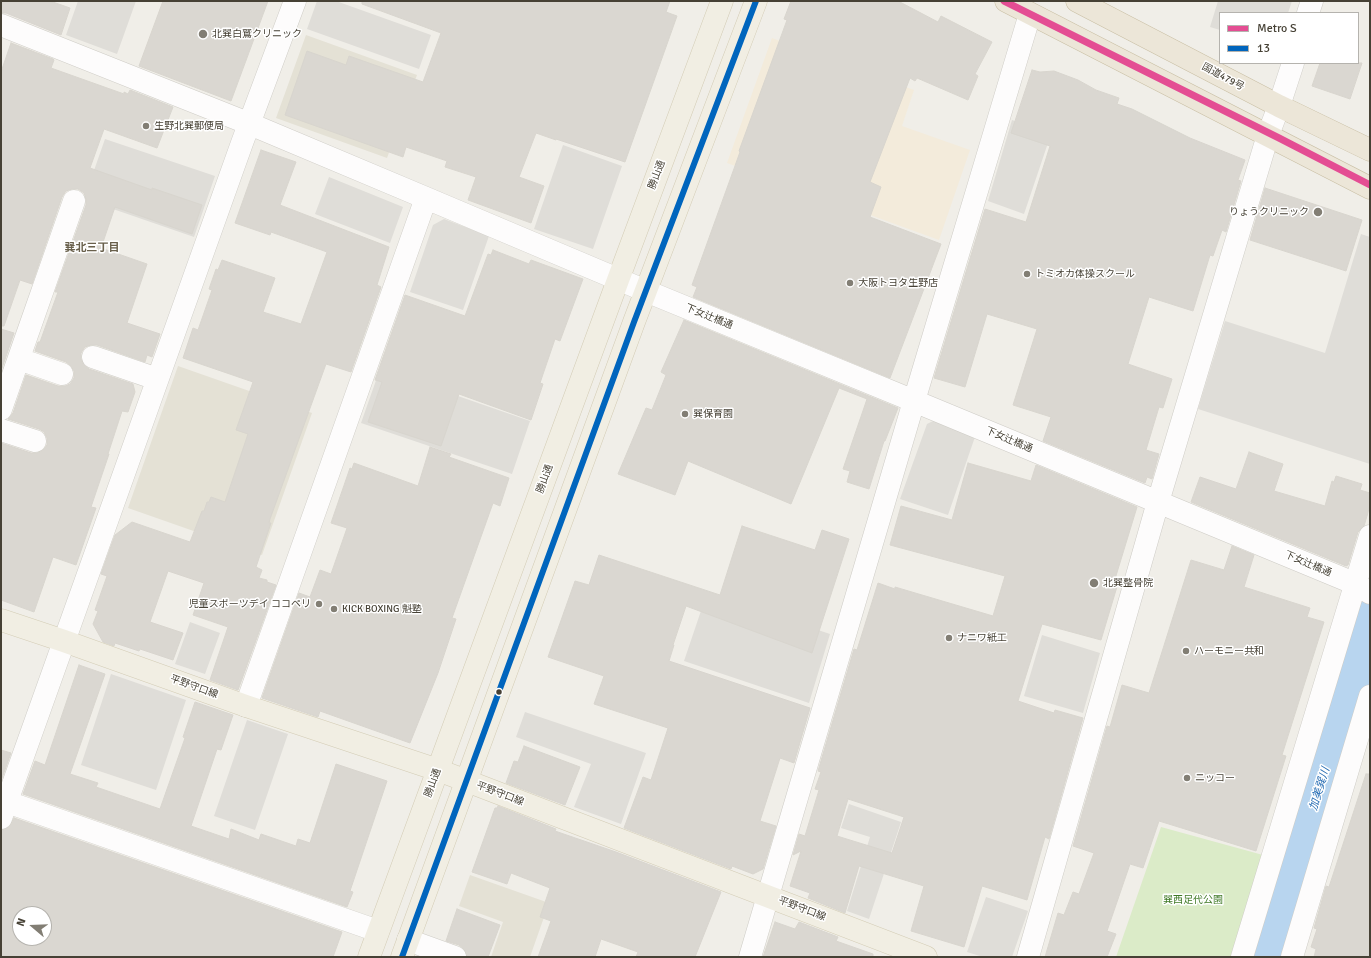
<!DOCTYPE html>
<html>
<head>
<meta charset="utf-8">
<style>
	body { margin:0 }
	#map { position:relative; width:1371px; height:958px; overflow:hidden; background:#f0eee8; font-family:Signika,sans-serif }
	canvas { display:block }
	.frame { position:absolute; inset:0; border:2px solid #464135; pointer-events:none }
	.legend { position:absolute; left:1219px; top:12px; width:140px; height:52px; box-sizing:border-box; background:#fff; border:1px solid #b5b3ae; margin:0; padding:5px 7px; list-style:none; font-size:12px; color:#464135 }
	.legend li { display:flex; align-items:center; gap:8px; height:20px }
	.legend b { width:20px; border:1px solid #b5b3ae }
	.north { position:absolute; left:12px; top:906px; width:40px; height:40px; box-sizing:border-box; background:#fff; border:1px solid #b5b3ae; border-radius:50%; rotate:289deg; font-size:11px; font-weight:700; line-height:16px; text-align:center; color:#464135 }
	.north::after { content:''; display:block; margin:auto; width:14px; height:18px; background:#827e74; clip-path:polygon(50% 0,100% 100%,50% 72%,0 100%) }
</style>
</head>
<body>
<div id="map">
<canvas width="1371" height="958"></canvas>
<div class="frame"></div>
<ul class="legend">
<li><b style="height:5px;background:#e44d93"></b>Metro S</li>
<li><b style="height:5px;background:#0065bd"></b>13</li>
</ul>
<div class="north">N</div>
</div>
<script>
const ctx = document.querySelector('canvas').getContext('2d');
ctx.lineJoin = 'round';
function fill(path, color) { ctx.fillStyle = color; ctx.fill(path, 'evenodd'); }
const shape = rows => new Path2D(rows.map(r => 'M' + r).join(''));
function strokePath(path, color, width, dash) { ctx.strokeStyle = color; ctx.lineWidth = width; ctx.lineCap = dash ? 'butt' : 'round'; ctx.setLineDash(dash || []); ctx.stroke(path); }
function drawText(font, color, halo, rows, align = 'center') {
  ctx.font = font + ' Signika,"Noto Sans JP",sans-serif'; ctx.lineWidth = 3; ctx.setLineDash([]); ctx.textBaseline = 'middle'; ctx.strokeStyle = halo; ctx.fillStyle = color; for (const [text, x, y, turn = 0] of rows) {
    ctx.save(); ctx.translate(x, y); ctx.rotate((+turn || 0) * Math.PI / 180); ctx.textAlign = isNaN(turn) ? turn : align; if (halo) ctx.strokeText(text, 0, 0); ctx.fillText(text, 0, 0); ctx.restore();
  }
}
const residential = shape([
	[306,35,417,75,387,158,276,118],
	[178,366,312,413,262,555,128,508],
	[470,875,549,903,530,957,491,957,503,922,459,906]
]);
const commercial = shape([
	[772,38,914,90,902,126,970,150,939,240,727,163]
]);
const green = shape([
	[1161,827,1263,855,1231,957,1116,957]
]);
const parking = shape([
	[78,1,136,1,117,54,66,35],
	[317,1,336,1,431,35,419,69,307,29],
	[1218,1,1292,1,1288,13,1220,13,1220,30,1210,27],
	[1012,120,1051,134,1024,214,988,201],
	[105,139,215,176,194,237,84,199],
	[563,145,622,166,593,249,534,229],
	[329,177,403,207,390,243,315,214],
	[444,219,489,236,463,310,410,292,433,225],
	[1361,234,1370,237,1370,464,1198,409,1225,321,1325,353],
	[380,369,530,421,512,474,361,423],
	[935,420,976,434,948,515,900,499,927,424],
	[707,593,830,634,809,703,684,661],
	[190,622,220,633,205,674,175,664],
	[1042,635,1100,653,1083,713,1024,696],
	[111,674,186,700,156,790,81,765],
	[525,712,646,753,621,824,574,807,591,764,516,737],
	[247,720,288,734,255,830,214,816],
	[849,804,901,822,869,919,847,911,870,837,841,828],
	[986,897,1028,911,1012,957,983,957,967,952]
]);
const river = shape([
	[1270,957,1370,622]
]);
const building = shape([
	[1,1,50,1,70,8,61,35,6,13,1,13,1,1],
	[163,1,268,1,231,101,139,66,163,1],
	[362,1,670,1,666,12,677,16,625,162,556,139,556,140,536,133,519,177,544,186,531,223,468,200,476,177,445,167,447,161,406,147,403,157,285,115,307,51,346,65,349,56,423,82,441,33,362,4,362,1],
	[791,1,898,1,938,22,941,16,992,42,975,74,978,76,968,100,917,78,915,81,910,78,870,182,881,187,870,217,941,244,890,378,693,297,697,287,692,285,740,152,739,151,787,20,784,19,791,1],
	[11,43,53,59,54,60,51,68,124,94,124,92,128,94,130,90,173,107,157,148,104,129,90,168,152,190,152,188,202,205,192,234,115,207,101,248,147,264,127,323,160,334,152,357,147,355,145,362,97,345,91,345,85,347,81,353,81,359,84,365,89,369,133,384,135,392,128,412,122,411,108,454,109,454,91,507,96,508,76,565,53,557,34,612,1,600,1,443,31,453,37,453,43,450,47,445,47,438,44,432,39,429,8,419,13,413,26,375,58,386,65,386,70,384,74,378,74,371,71,366,66,362,35,351,38,342,40,342,58,292,55,292,86,205,86,199,84,193,78,189,72,189,66,191,62,197,32,284,20,280,4,326,1,326,1,72,11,43],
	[1320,63,1362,63,1350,99,1312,86,1320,63],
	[1032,70,1040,72,1054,71,1078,80,1096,90,1119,98,1117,104,1132,109,1190,138,1245,160,1238,180,1241,181,1226,232,1222,230,1213,256,1210,255,1193,311,1149,297,1128,364,1172,379,1163,408,1159,407,1146,450,1159,454,1152,479,1147,477,1145,483,1043,441,1051,417,1013,405,1037,329,987,314,965,387,934,378,985,209,1026,222,1050,146,1011,133,1032,70],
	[261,150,296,162,280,205,389,247,377,285,381,287,351,372,326,364,270,519,269,523,271,523,256,567,262,570,259,578,267,580,267,582,276,585,238,690,210,680,228,627,193,615,204,583,168,571,150,622,183,633,173,660,140,649,139,651,115,643,114,646,103,642,93,624,98,611,95,610,107,576,101,574,115,535,132,522,190,542,202,511,204,511,207,502,209,502,211,497,225,502,248,434,236,430,253,382,183,358,193,328,198,330,212,290,209,289,216,269,218,270,222,260,275,278,263,312,301,324,327,252,271,232,270,235,235,223,261,150],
	[1265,188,1362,220,1346,271,1250,240,1265,188],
	[493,250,529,264,531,260,583,279,560,341,555,339,540,383,543,384,531,420,459,394,441,446,368,422,382,382,375,380,405,295,465,316,488,254,491,255,493,250],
	[684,320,898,408,885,441,884,441,869,489,847,482,850,471,843,469,867,399,839,388,791,504,688,461,675,495,618,474,646,408,652,410,666,375,661,372,684,320],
	[1,329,14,333,1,371,1,329],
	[430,447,451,454,449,457,509,478,500,506,493,503,452,618,456,619,438,673,410,743,320,711,318,717,262,698,299,593,310,597,320,570,331,574,347,528,331,523,350,468,352,469,354,463,418,486,430,447],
	[1249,452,1283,464,1274,491,1325,506,1332,481,1334,482,1336,476,1362,484,1360,490,1370,493,1370,505,1367,516,1364,526,1358,532,1348,565,1346,566,1191,502,1200,477,1236,489,1249,452],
	[968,463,1031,481,1036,465,1137,507,1115,579,1119,580,1101,640,1042,624,1018,701,1054,713,1055,710,1083,718,1049,839,1045,837,1027,900,982,886,964,947,911,931,924,886,859,866,845,913,808,898,810,893,790,886,801,851,793,855,799,834,805,836,819,790,815,789,821,772,818,771,854,649,857,650,878,583,895,589,895,587,993,616,1005,576,890,545,901,506,952,520,968,463],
	[848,799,904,817,892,853,837,836,848,799],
	[742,526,815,550,822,530,849,539,812,653,686,606,673,645,674,645,669,661,810,708,794,763,780,758,760,821,776,826,763,869,753,874,732,866,731,869,624,828,643,777,651,780,668,728,594,704,604,676,548,657,575,581,589,585,599,555,720,595,742,526],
	[1232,546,1254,555,1244,587,1310,608,1307,617,1324,622,1282,755,1286,756,1256,851,1159,821,1143,868,1130,864,1107,931,1116,934,1107,957,1045,957,1058,913,1064,915,1073,892,1079,894,1094,853,1073,846,1107,726,1110,727,1122,685,1149,693,1191,560,1224,570,1232,546],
	[79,665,105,674,70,774,98,783,96,787,160,809,185,738,183,737,195,702,233,715,221,750,217,749,191,826,229,839,231,829,259,840,261,834,296,846,298,839,310,843,336,764,387,781,350,891,353,892,347,907,23,794,35,761,45,765,79,665],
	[524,746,580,767,565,805,506,783,514,761,518,762,524,746],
	[1,750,11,753,1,781,1,750],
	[1366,774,1370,774,1370,957,1314,957,1316,949,1311,947,1317,929,1314,928,1326,886,1329,887,1366,774],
	[498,806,556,829,555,831,616,852,721,892,695,957,636,957,638,952,601,939,595,957,538,957,551,921,540,917,550,888,511,873,507,884,472,872,495,808,497,808,498,806],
	[14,818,342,932,333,957,1,957,1,830,9,827,14,818],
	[20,914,44,914,44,938,20,938,20,914],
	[457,909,500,925,488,957,467,957,464,949,459,945,446,941,457,909],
	[775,922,795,929,799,922,838,937,836,941,873,954,873,957,763,957,775,922]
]);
const minor = shape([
	[1308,13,1312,1],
	[1,25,250,124,426,198,646,291,914,401,1356,584,1370,593],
	[93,357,157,379],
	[19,359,62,374],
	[1,409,74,201],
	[1,430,35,441],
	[246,706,426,198],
	[7,802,378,931],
	[1,818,242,143,295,1],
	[408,940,455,957],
	[750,957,914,401,1030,14],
	[1028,957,1158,502,1268,135,1279,106,1293,63],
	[1242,957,1370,536],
	[1292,957,1370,696]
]);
const major = shape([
	[1,620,64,641,246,706,438,770,926,957],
	[369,957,618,280,722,1],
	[402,957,634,322,756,1]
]);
const highway = shape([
	[1006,1,1370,188],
	[1077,1,1279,106,1370,150]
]);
const bus1 = shape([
	[402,957,634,322,756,1]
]);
const metro1 = shape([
	[1004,1,1279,138,1370,185]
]);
const markers = [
	[203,34,5,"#827e74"],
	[146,126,4,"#827e74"],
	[1318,212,5,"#827e74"],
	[1027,274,4,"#827e74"],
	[850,283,4,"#827e74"],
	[685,414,4,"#827e74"],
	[1094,583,5,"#827e74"],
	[319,604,4,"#827e74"],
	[334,609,4,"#827e74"],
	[949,638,4,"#827e74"],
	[1186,651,4,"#827e74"],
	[499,692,3.5,"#464135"],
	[1187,778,4,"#827e74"]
];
const poiNames = [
	["北巽白鷲クリニック",212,34],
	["生野北巽郵便局",154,126],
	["りょうクリニック",1309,212,"right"],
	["トミオカ体操スクール",1035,274],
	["大阪トヨタ生野店",858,283],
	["巽保育園",693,414],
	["北巽整骨院",1103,583],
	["児童スポーツデイ ココペリ",311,604,"right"],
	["KICK BOXING 魁塾",342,609],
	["ナニワ紙工",957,638],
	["ハーモニー共和",1194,651],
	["ニッコー",1195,778]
];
const streetNames = [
	["国道479号",1223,77,28],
	["勝山通",657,175,-69],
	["下女辻橋通",709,317,22],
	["下女辻橋通",1009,440,23],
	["勝山通",545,479,-70],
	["下女辻橋通",1308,564,23],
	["平野守口線",194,687,20],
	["勝山通",433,783,-70],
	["平野守口線",500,794,21],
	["平野守口線",802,909,21]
];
const parkNames = [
	["巽西足代公園",1193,900]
];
const neighbourhoodNames = [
	["巽北三丁目",92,248]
];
const waterNames = [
	["加美巽川",1320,789,-73]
];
fill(residential, '#e4e1d5');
fill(commercial, '#f3ebdb');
fill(green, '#dbebc8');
fill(parking, '#dfddd8');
strokePath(river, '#b8d5ef', 46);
fill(building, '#dad7d1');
strokePath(building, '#d8d5ce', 1);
strokePath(minor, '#ceccc6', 23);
strokePath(major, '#d3ccb5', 23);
strokePath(highway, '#c8bea3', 23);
strokePath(minor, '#fdfcfc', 22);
strokePath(major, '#f1eee3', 22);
strokePath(highway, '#ece6d8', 22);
strokePath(bus1, '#0065bd', 6);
strokePath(metro1, '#e44d93', 7);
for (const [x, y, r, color] of markers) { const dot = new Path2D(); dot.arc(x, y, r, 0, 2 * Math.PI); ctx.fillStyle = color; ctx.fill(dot); strokePath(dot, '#fff', 1.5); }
drawText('10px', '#464135', '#fff', poiNames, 'left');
drawText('10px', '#464135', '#fff', streetNames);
drawText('10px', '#3f7926', '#fff', parkNames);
drawText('bold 11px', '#69604c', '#fff', neighbourhoodNames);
drawText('italic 11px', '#2b70b5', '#fff', waterNames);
</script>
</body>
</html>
